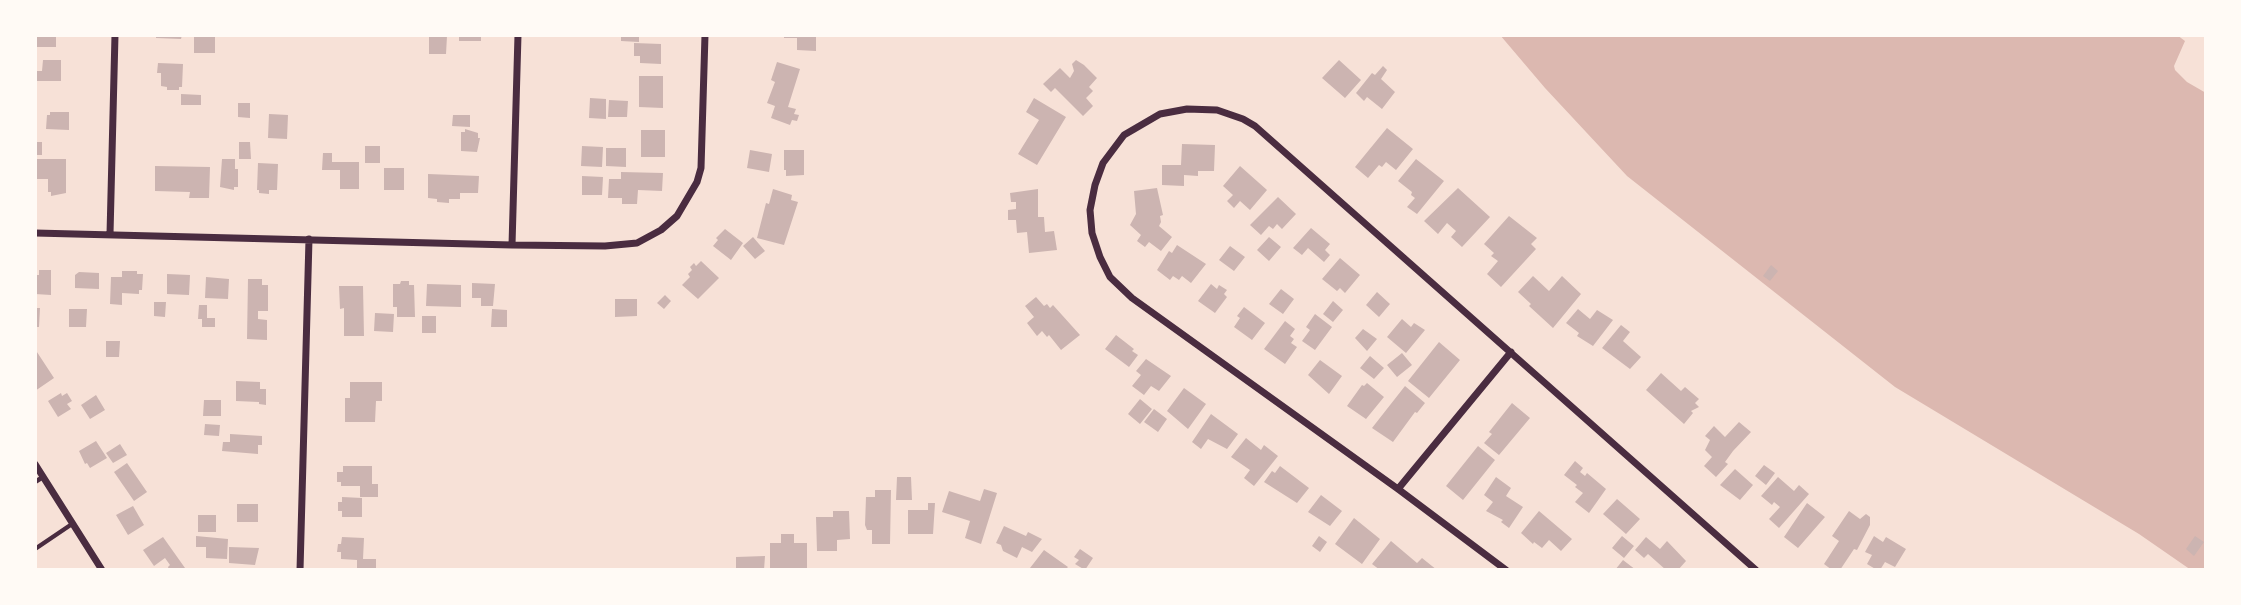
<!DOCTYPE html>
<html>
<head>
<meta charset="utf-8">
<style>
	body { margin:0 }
	#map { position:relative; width:2241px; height:605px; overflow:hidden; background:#f7e1d7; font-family:Barlow,sans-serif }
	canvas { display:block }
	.frame { position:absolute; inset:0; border:37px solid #fffaf5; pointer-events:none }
</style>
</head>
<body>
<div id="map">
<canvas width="2241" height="605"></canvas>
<div class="frame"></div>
</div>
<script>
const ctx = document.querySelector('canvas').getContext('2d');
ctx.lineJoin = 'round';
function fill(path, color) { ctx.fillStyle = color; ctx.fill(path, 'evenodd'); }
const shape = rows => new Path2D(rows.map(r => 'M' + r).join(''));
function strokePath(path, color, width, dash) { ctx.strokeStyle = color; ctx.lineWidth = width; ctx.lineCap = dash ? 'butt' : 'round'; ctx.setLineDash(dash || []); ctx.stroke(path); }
const water = shape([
	[1500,35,2177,35,2185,41,2174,66,2175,70,2187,82,2206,93,2206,570,2191,570,2139,534,1895,387,1627,176,1545,88]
]);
const building = shape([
	[37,35,56,35,56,47,37,47],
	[156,35,182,35,181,39,156,38],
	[194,35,215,35,215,53,194,53],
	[459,35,481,35,481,41,459,41],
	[621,35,639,35,639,42,621,41],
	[784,35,816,35,816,51,797,50,797,38,784,38],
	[429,36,447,36,446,54,429,54],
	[634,43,661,44,661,64,640,63,640,56,634,56],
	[43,60,61,60,61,81,36,81,36,71,42,71],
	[1076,60,1084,65,1097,78,1089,87,1093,91,1086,98,1093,106,1083,116,1055,88,1051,92,1043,84,1060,68,1070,78,1074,71,1072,64],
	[1339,60,1361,80,1345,98,1322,78],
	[777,62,800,69,788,107,796,109,794,114,799,115,797,121,792,120,790,125,771,118,775,106,767,103,775,82,771,80],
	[158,63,183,64,182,87,179,87,179,90,167,90,167,87,161,86,161,73,157,73],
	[1383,66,1387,70,1381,79,1395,92,1382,109,1367,97,1364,101,1356,93,1372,73,1375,75],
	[639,76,663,76,663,108,639,107],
	[181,94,201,95,201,105,181,105],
	[590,98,606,99,606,119,589,118],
	[1034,98,1066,117,1037,165,1018,154,1039,120,1026,112],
	[609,100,628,101,627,117,608,117],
	[238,103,250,103,250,118,238,117],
	[50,112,69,112,69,130,46,129,47,115,50,115],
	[269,114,288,115,287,139,268,138],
	[453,115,470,115,470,127,452,126],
	[1387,128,1413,149,1396,170,1386,162,1382,167,1379,165,1368,178,1355,167],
	[465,129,478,133,478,138,480,138,477,152,461,151,461,132,465,132],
	[641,130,665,130,665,157,641,157],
	[35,142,42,142,42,155,35,155],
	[239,142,250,142,251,159,239,159],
	[1182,144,1215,145,1214,171,1198,171,1198,176,1184,175,1184,186,1162,185,1162,165,1181,165],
	[365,146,380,146,380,163,365,163],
	[582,146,603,147,602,167,581,166],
	[606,148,626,148,626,167,606,166],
	[750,150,772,154,769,172,747,168],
	[784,150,804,150,804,175,786,176,786,170,784,170],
	[323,153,332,153,332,162,359,162,359,189,340,189,340,170,322,170],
	[35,159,66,159,66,193,51,196,51,192,48,192,48,179,35,179],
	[222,159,235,159,235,169,238,169,238,187,234,187,234,190,220,187],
	[1416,159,1444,181,1417,214,1407,207,1415,198,1411,195,1412,192,1398,181],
	[258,163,278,164,277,190,269,190,269,194,259,193,259,190,257,190],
	[155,166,210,167,209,198,189,198,190,192,155,191],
	[1240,166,1267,190,1250,210,1240,201,1234,208,1227,201,1233,195,1223,186],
	[384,168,404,168,404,190,384,190],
	[621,172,663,173,662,191,638,190,637,204,622,204,622,198,608,198,609,179,621,179],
	[428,174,479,176,478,193,460,193,460,199,449,199,449,203,437,202,437,199,428,198],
	[582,176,603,177,602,195,582,195],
	[1157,188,1163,215,1160,216,1161,222,1159,226,1172,237,1161,251,1149,242,1145,247,1137,241,1141,235,1130,225,1136,214,1134,191],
	[1458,188,1490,217,1462,247,1451,237,1456,231,1447,223,1438,234,1424,221],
	[773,189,792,195,791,200,798,202,784,245,757,238,766,203,769,204],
	[1038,189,1038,217,1044,217,1045,232,1054,231,1057,250,1029,253,1027,232,1017,233,1016,220,1008,220,1008,210,1016,209,1016,202,1011,202,1010,193],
	[1278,197,1296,214,1282,229,1277,224,1273,229,1269,226,1261,235,1250,225],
	[1509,216,1537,238,1531,244,1536,249,1501,287,1487,274,1498,261,1491,256,1494,253,1484,244],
	[1311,228,1330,244,1325,250,1330,255,1324,262,1308,248,1302,255,1293,248],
	[725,229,743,243,731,260,713,246,718,240,716,238],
	[753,237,765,251,755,259,743,246],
	[1269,237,1281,247,1269,261,1257,250],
	[1177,245,1206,264,1191,283,1182,276,1179,280,1173,276,1170,280,1157,270,1169,251,1172,253],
	[1230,246,1245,257,1234,271,1219,260],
	[1340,258,1360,275,1345,293,1340,288,1337,291,1322,279],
	[701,261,719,278,698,299,682,285,690,277,688,274,692,270,690,267,694,263,696,266],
	[1771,265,1778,271,1770,281,1763,276],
	[39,270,51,270,51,295,35,294,35,275,39,275],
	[122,271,137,271,137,274,143,274,142,290,139,290,139,294,122,293,122,305,110,304,111,277,122,277],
	[79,272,99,273,99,289,75,288,75,275],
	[167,274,190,275,189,295,167,294],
	[1533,276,1549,291,1562,276,1581,294,1553,328,1529,306,1531,304,1518,292],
	[206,277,229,279,228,299,205,298],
	[248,279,262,279,262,285,268,285,268,311,258,311,258,319,267,320,267,340,247,339],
	[401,281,409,281,409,285,414,285,415,317,397,317,397,307,393,307,393,284,400,284],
	[472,283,495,284,493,306,481,306,481,298,472,298],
	[427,284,461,285,461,307,426,306],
	[1211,284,1217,289,1219,285,1227,290,1224,294,1227,297,1215,313,1198,301],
	[339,286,363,286,364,336,344,336,344,308,340,309],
	[1281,289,1294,299,1283,314,1269,304],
	[1377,292,1390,304,1379,317,1366,305],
	[665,295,671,301,664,309,657,303],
	[1036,297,1044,306,1047,304,1050,308,1053,305,1080,335,1061,350,1049,335,1047,337,1042,331,1037,336,1027,323,1034,317,1025,306],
	[615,299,637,299,637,316,615,317],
	[1333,301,1343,310,1333,322,1323,314],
	[154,302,166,302,165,317,154,316],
	[199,305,207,305,207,318,215,318,215,327,202,327,202,319,198,319],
	[1244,307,1265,323,1252,340,1234,327,1240,318,1237,316],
	[35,308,40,308,39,327,35,327],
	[69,309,87,309,86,327,69,327],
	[492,309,507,310,507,327,491,327],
	[1578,309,1590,319,1597,310,1613,320,1593,346,1577,336,1579,333,1566,323],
	[375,313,394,314,393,332,374,331],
	[1315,314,1332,327,1315,350,1302,341,1310,330,1306,327],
	[422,316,436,316,436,333,422,333],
	[1402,319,1411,327,1414,323,1425,330,1406,353,1387,337],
	[1285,321,1295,329,1290,336,1294,339,1291,343,1297,347,1285,364,1264,349],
	[1621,325,1630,332,1623,341,1641,357,1630,369,1602,348],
	[1363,329,1377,339,1367,351,1355,338],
	[1116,335,1134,349,1132,351,1138,355,1129,367,1105,349],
	[106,341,120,341,119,357,106,357],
	[1439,342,1460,360,1429,398,1408,381],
	[35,349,54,378,35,391],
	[1402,353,1412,365,1397,377,1387,365],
	[1370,356,1384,368,1374,379,1360,368],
	[1146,359,1171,376,1159,391,1151,386,1144,395,1132,386,1141,375,1136,371],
	[1320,360,1342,376,1329,394,1308,375],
	[1661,373,1681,391,1685,387,1699,399,1695,403,1699,407,1691,411,1693,413,1684,424,1646,390],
	[236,381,260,382,260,389,266,389,266,405,259,404,259,402,236,401],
	[350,382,382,382,382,401,376,401,375,422,345,422,345,398,350,398],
	[1367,383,1384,397,1366,419,1347,406,1362,385,1364,386],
	[1405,386,1425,403,1417,413,1415,412,1393,442,1372,428],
	[1184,388,1206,404,1188,429,1167,411],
	[61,393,62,396,67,393,72,401,67,404,71,409,58,417,48,401],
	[96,395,105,410,90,419,81,405],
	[1140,399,1152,409,1140,424,1128,414],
	[204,400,221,400,221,416,203,416],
	[1512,403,1530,418,1499,455,1484,443,1492,434,1489,432],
	[1154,409,1167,419,1158,432,1144,422],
	[1211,414,1238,434,1227,449,1208,439,1201,449,1192,442],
	[1739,422,1751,432,1733,451,1725,462,1728,464,1716,477,1704,466,1712,457,1705,450,1710,440,1705,436,1714,426,1725,437],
	[205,424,220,425,219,436,204,435],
	[230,434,262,436,262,445,258,445,258,454,222,451,223,442,230,442],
	[1246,438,1261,450,1264,445,1278,456,1254,486,1244,478,1250,470,1231,457],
	[96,441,107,458,90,468,87,463,85,464,79,451],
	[120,444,127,455,113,463,106,453],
	[1478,446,1495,460,1463,500,1446,486],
	[1575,461,1583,468,1580,472,1585,476,1587,473,1606,489,1589,513,1575,502,1583,493,1575,487,1577,485,1564,475],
	[127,463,147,492,134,501,114,472],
	[1764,465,1775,473,1766,485,1755,476],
	[343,466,372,466,372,484,378,484,378,497,360,497,360,486,341,486,341,482,337,482,337,472,343,472],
	[1280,466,1309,488,1297,503,1264,482,1272,471,1275,473],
	[1735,469,1753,485,1740,500,1720,485],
	[897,477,911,477,912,500,896,500],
	[1496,477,1511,488,1506,496,1523,507,1509,528,1501,522,1503,520,1486,511,1493,502,1484,495],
	[1778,477,1794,491,1799,485,1809,494,1779,528,1769,519,1780,507,1774,502,1772,505,1761,496],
	[984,489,997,493,981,544,965,538,970,521,942,512,949,491,980,501],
	[875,490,891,490,890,544,872,544,872,530,867,530,865,525,866,497,875,497],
	[1321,495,1342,511,1330,526,1308,512],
	[342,497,362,498,362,517,342,517,342,511,338,511,338,502,342,502],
	[1617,499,1640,519,1626,534,1603,514],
	[928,503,935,503,933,534,908,534,908,510,928,510],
	[1807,503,1825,517,1798,548,1784,537],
	[237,504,258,504,258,522,237,522],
	[133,506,144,525,128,535,116,515],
	[833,511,849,511,850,539,837,540,837,551,817,551,816,517,833,517],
	[1539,511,1572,539,1561,551,1549,540,1542,548,1534,542,1533,544,1521,533],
	[1849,511,1860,519,1866,514,1870,517,1870,525,1857,550,1854,549,1840,570,1832,570,1824,564,1839,541,1832,536],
	[198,515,216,515,216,532,198,532],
	[1354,518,1380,539,1362,564,1335,544],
	[1004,526,1026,536,1028,532,1042,539,1032,552,1022,547,1017,558,1003,551,1001,545,996,543],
	[781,534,794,534,794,543,807,543,807,568,770,568,770,543,781,543],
	[196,536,228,539,227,559,206,558,206,547,196,547],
	[1319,536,1327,542,1320,552,1312,546],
	[1622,536,1634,546,1624,558,1612,548],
	[1874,536,1883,542,1886,537,1906,549,1895,567,1885,562,1880,570,1877,570,1867,564,1872,555,1865,552],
	[2195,536,2204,542,2194,556,2186,549],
	[163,537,185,568,181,570,169,570,168,567,170,565,165,558,154,566,143,550],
	[342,537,364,538,363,559,376,559,376,570,357,570,357,560,341,559,341,552,337,552,338,544,341,544],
	[1646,537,1660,549,1667,541,1686,561,1678,570,1666,570,1648,554,1644,558,1635,550],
	[1391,541,1417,563,1422,558,1437,570,1380,570,1372,564],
	[229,547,259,548,255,565,229,563],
	[1080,549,1093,558,1085,570,1075,564,1079,560,1074,557],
	[1044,550,1068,567,1065,570,1030,568],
	[765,556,764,570,736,570,736,557],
	[1623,560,1636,570,1615,570]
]);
const service = shape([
	[35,482,43,477],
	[35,549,72,524]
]);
const minor = shape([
	[35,233,512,245,605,246,637,243,661,230,677,216,697,182,701,168,705,35],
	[110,234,115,35],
	[512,245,518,35],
	[35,464,102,570],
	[1398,489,1511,352],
	[300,570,309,239],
	[1506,570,1398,489,1132,298,1110,277,1100,257,1092,233,1090,210,1095,185,1103,163,1124,135,1160,114,1187,109,1217,110,1243,119,1255,126,1756,570]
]);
fill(water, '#dcb8b0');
fill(building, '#ccb4b1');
strokePath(service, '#4a2c40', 4.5);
strokePath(minor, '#4a2c40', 7);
</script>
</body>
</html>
